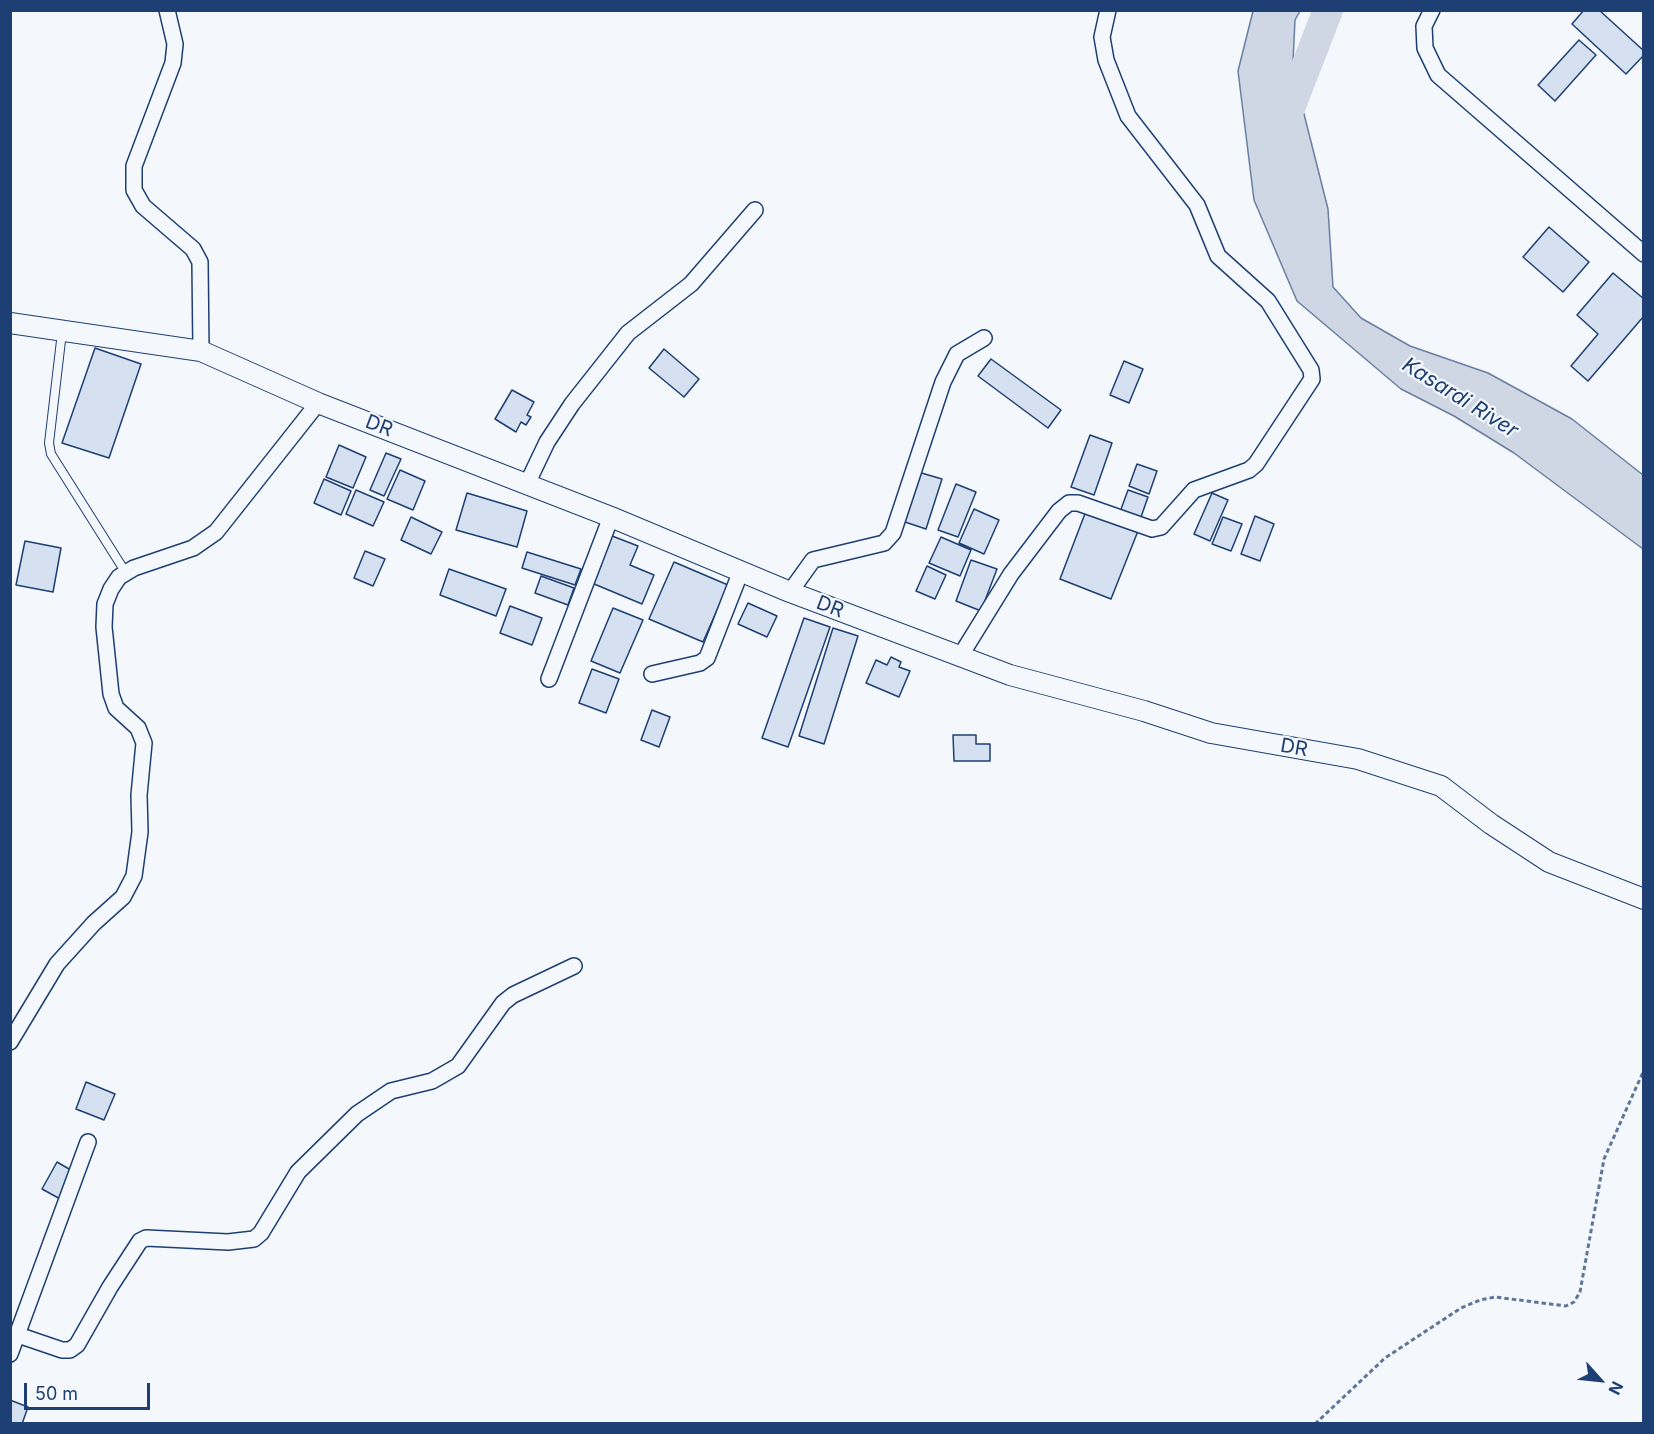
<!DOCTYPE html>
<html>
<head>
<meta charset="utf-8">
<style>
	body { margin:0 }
	#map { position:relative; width:1654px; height:1434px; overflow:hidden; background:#f4f7fb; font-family:Inter,sans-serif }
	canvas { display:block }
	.frame { position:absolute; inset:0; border:12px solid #1d3f73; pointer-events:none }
	.north { position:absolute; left:1570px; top:1350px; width:60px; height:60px; -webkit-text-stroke:4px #f4f7fb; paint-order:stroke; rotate:117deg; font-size:16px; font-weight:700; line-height:24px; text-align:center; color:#1d3f73 }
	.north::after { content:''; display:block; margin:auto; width:21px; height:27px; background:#1d3f73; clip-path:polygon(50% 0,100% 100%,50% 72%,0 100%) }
	.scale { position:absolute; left:24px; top:1383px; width:126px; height:27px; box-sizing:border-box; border:3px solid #1d3f73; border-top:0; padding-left:8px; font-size:18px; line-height:21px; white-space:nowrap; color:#1d3f73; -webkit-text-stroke:4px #f4f7fb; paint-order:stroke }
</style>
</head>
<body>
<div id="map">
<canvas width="1654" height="1434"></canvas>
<div class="frame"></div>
<div class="north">N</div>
<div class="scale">50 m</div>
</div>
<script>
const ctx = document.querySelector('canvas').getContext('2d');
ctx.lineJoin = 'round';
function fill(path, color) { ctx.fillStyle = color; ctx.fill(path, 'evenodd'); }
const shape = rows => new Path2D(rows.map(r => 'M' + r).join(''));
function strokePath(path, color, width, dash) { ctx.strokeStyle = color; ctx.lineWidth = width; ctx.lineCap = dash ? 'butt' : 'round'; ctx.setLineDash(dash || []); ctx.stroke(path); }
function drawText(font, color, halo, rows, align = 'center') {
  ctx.font = font + ' Inter,sans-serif'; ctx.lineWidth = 4.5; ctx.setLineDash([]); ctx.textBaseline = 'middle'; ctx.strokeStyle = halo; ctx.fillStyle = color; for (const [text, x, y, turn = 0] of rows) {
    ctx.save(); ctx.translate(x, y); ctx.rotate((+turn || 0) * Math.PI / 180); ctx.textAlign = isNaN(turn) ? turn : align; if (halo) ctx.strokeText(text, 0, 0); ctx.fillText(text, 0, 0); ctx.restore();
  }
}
const water = shape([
	[1253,11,1300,11,1295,20,1292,82,1304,114,1328,209,1333,287,1361,318,1410,346,1488,373,1572,419,1643,475,1643,549,1514,453,1454,416,1401,389,1297,301,1254,200,1238,71,1253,11]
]);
const river = shape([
	[1287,131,1285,121,1328,10]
]);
const building = shape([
	[1584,10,1599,10,1644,51,1644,55,1626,74,1572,24,1584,10],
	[1579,40,1596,55,1555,101,1538,85,1579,40],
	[1549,227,1589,262,1563,292,1523,257,1549,227],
	[1613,273,1644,299,1644,316,1588,381,1571,366,1598,334,1577,315,1613,273],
	[95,348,141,364,109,458,62,443,95,348],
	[664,349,699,379,684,397,649,368,664,349],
	[991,359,1061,410,1048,428,978,376,991,359],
	[1124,361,1143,369,1129,403,1110,395,1124,361],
	[512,390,534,402,527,415,531,417,526,425,521,422,516,432,495,419,512,390],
	[1090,435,1112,443,1094,495,1071,487,1090,435],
	[339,445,366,457,353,488,326,477,339,445],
	[386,453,401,459,384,496,370,490,386,453],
	[1137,464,1157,471,1149,494,1129,486,1137,464],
	[400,470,425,481,413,510,387,499,400,470],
	[918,472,942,479,926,529,902,521,918,472],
	[324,479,351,491,341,515,314,503,324,479],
	[956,484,976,492,958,537,938,530,956,484],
	[356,490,384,502,373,526,346,514,356,490],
	[1128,490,1148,497,1140,520,1120,512,1128,490],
	[467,493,527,511,517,547,456,530,467,493],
	[1212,493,1228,500,1210,541,1194,534,1212,493],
	[974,509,999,520,984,554,959,543,974,509],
	[1086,511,1138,531,1111,599,1060,579,1086,511],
	[1255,516,1274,524,1260,561,1241,554,1255,516],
	[411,517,442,532,431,554,401,540,411,517],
	[1223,517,1242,524,1231,551,1212,544,1223,517],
	[607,534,638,546,630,565,654,575,642,604,587,581,607,534],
	[941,537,971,550,960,576,929,563,941,537],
	[25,541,61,548,53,592,16,585,25,541],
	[365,551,385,559,373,586,354,578,365,551],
	[527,552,581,569,575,585,522,568,527,552],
	[971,560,997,569,981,611,956,601,971,560],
	[674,562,728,585,703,642,649,619,674,562],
	[927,566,946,575,935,599,916,591,927,566],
	[449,569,506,589,496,616,440,595,449,569],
	[541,576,574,588,568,605,535,593,541,576],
	[748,603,777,616,767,637,738,624,748,603],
	[510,606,542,618,532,645,500,633,510,606],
	[613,608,643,620,620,673,591,661,613,608],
	[804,618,830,627,788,747,762,738,804,618],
	[833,628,858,636,824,744,799,736,833,628],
	[891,657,901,662,899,667,910,671,899,697,866,683,876,660,887,665,891,657],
	[592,669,619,679,606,713,579,703,592,669],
	[652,710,670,717,659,747,641,740,652,710],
	[953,735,976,735,976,744,990,744,990,761,954,761,953,735],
	[86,1082,115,1094,104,1120,76,1109,86,1082],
	[57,1162,76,1173,62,1200,42,1189,57,1162],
	[10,1400,28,1407,22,1424,10,1424,10,1400]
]);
const path = shape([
	[1315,1424,1385,1358,1461,1308,1480,1300,1495,1297,1566,1306,1574,1302,1580,1292,1604,1159,1644,1070]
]);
const service = shape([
	[62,332,49,443,51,454,126,573]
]);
const minor = shape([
	[167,10,175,44,173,63,134,166,134,190,143,206,193,249,200,262,201,351],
	[1432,10,1424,26,1425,48,1438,75,1644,254],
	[527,484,547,442,572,404,628,333,691,284,755,210],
	[790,592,813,560,884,543,893,533,943,382,957,354,984,338],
	[961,655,1011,574,1059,511,1069,503,1078,503,1152,529,1161,527,1194,490,1249,470,1256,464,1312,379,1311,370,1268,301,1218,256,1197,205,1128,116,1106,60,1102,37,1108,10],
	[652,674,700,663,707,658,741,571],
	[549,679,611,517],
	[10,1042,57,964,94,923,123,897,134,876,140,832,139,795,144,743,138,728,116,708,111,694,104,627,105,604,111,589,119,577,134,568,193,548,216,532,318,403],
	[18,1335,62,1350,70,1350,77,1345,110,1287,140,1241,146,1238,228,1242,254,1239,261,1233,298,1172,357,1114,391,1091,432,1081,458,1066,503,1003,513,995,574,966],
	[10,1354,88,1142]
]);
const tertiary = shape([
	[10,323,201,351,318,403,611,517,790,592,1010,675,1144,711,1211,733,1358,759,1441,786,1491,824,1549,862,1644,899]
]);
const streetNames = [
	["DR",379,426,21],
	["DR",830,607,21],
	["DR",1294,748,10]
];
const waterNames = [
	["Kasardi River",1460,398,32]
];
fill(water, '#cfd7e4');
strokePath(water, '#687fa3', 1.5);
strokePath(river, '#cfd7e4', 30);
fill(building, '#d5e0f0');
strokePath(building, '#1d3f73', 1.5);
strokePath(service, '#1d3f73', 10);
strokePath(minor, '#1d3f73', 18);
strokePath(tertiary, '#1d3f73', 22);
strokePath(path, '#5e769c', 3, [4.5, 3]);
strokePath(service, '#f4f7fb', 8);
strokePath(minor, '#f4f7fb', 15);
strokePath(tertiary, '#f4f7fb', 20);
drawText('20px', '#1d3f73', '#f4f7fb', streetNames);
drawText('italic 21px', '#1d3f73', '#f4f7fb', waterNames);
</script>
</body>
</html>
